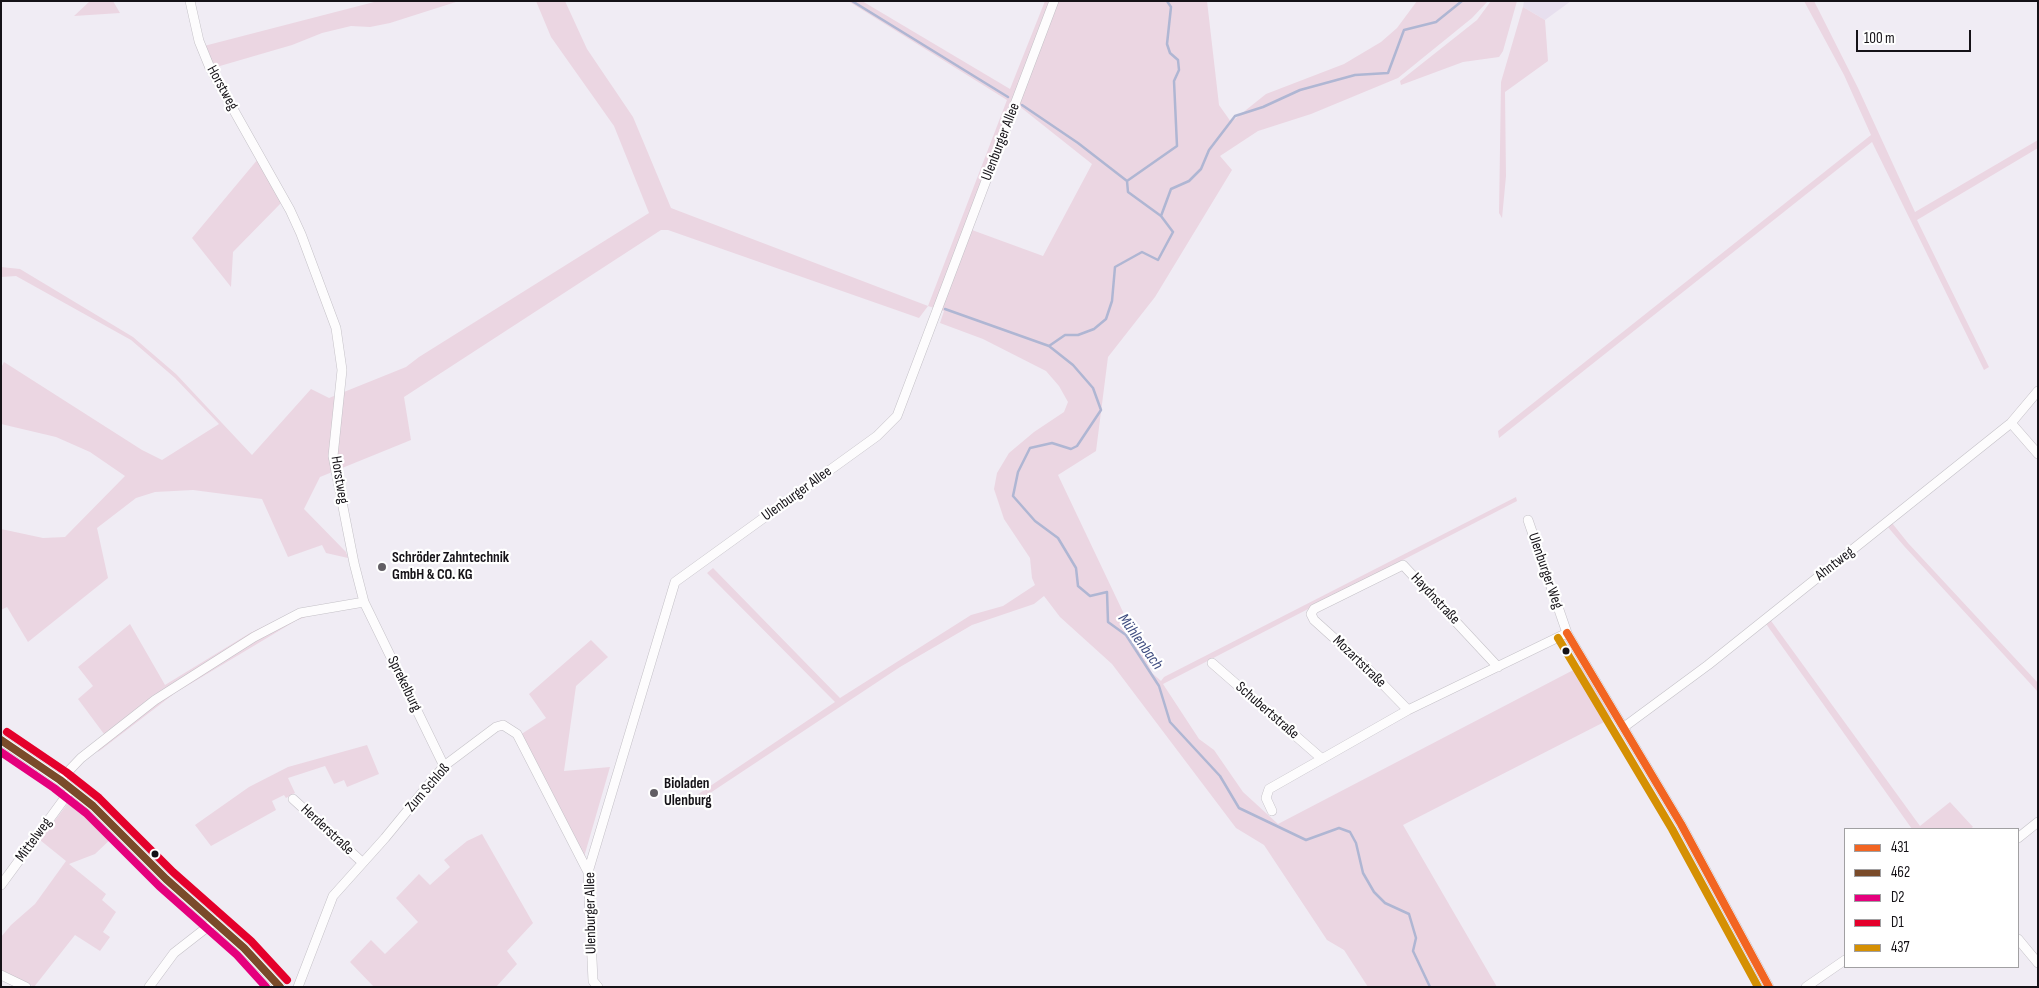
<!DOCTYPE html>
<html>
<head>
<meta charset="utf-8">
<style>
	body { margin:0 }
	#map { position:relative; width:2039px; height:988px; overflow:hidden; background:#f0ecf4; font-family:"Sofia Sans Condensed",sans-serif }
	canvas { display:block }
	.frame { position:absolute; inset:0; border:2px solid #151217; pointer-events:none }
	.legend { position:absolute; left:1844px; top:828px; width:175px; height:140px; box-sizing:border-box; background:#fff; border:1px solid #a1a0a2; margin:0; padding:6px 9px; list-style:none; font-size:15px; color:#151217 }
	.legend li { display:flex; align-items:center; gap:10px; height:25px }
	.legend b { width:25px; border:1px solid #a1a0a2 }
	.scale { position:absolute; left:1856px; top:30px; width:115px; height:22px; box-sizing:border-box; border:2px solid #151217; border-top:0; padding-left:6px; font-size:15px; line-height:18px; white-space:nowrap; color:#151217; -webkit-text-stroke:4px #fff; paint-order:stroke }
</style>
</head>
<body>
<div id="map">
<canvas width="2039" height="988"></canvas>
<div class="frame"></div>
<ul class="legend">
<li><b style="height:6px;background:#f26522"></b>431</li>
<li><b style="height:6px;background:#7a4b2a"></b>462</li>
<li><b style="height:6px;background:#e5007d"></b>D2</li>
<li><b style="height:6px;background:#e4002b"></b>D1</li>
<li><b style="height:6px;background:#d59003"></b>437</li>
</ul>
<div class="scale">100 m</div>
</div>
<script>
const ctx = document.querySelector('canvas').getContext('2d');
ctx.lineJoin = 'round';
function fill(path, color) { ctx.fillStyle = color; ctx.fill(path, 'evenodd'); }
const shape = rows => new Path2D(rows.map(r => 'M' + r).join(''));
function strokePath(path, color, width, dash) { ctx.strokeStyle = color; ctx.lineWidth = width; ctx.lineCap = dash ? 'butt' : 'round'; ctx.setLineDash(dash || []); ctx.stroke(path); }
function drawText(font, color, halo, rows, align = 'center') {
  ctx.font = font + ' "Sofia Sans Condensed",sans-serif'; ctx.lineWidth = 4.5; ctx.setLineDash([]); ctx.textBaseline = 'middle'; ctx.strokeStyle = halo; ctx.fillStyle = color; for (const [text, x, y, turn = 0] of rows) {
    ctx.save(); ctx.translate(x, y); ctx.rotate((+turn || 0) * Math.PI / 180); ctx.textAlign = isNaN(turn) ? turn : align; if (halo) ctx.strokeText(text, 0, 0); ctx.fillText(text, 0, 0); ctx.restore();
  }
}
const built = shape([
	[1524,1,1571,1,1545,20,1523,7]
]);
const green = shape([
	[90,1,113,1,120,13,74,16],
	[187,1,195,1,199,27,204,46,378,1,459,1,390,23,370,27,351,26,322,33,292,45,213,68,282,202,233,252,231,287,192,238,258,159,206,68],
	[536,1,565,1,587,49,633,117,671,208,928,306,1007,100,848,1,862,1,1010,89,1045,1,1207,1,1219,105,1231,122,1266,94,1344,64,1381,42,1397,28,1417,1,1488,1,1472,18,1398,78,1311,114,1258,131,1220,156,1232,170,1155,297,1108,357,1096,451,1058,475,1152,673,1161,681,1164,677,1516,497,1517,501,1163,684,1199,739,1214,750,1243,792,1278,824,1581,666,1612,718,1403,825,1497,987,1368,987,1344,950,1327,940,1264,845,1236,828,1112,664,1060,617,1044,596,1034,604,972,625,900,667,689,807,685,803,835,702,707,573,713,568,840,698,971,615,1003,606,1035,585,1032,578,1030,558,1004,519,994,489,997,473,1009,453,1034,432,1064,412,1068,402,1059,386,1046,371,983,339,940,323,944,311,928,306,919,318,668,230,661,230,404,397,411,440,320,477,304,509,346,552,348,558,326,553,322,545,288,557,262,499,193,490,155,492,136,498,97,528,108,578,28,642,7,607,1,610,1,529,43,538,65,537,125,476,90,452,56,437,1,424,1,368,4,362,142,450,162,460,219,424,175,378,131,340,16,276,1,277,1,267,20,269,133,337,176,374,252,455,311,389,329,398,406,367,419,357,649,213,614,126,551,37],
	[1019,106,1092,164,1043,256,972,230],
	[1491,1,1517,1,1503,51,1499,57,1463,62,1401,85,1400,81,1477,20],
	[1804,1,1814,1,1858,88,1915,212,2038,140,2038,148,1917,220,1989,367,1984,370,1872,142,1499,438,1498,431,1871,135,1844,75],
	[1523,7,1545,20,1548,61,1505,92,1506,176,1502,218,1499,213,1501,82],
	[1892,523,1908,543,2038,683,2038,692,1904,546,1887,526],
	[307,608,309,616,297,620,175,693,98,752,104,734,78,699,93,686,78,667,130,624,165,685,250,633,299,609],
	[1769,618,1920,826,1950,802,1973,827,1970,829,1912,829,1764,621],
	[591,640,608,657,576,686,564,771,610,767,584,857,520,735,546,718,529,694],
	[367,745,379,774,347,787,344,780,334,784,325,766,288,778,295,793,286,798,284,795,272,801,276,810,211,846,195,825,249,787,288,767],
	[72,798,114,836,95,854,69,864,106,894,102,900,116,912,103,932,110,937,100,951,75,935,34,987,1,970,1,937,11,925,35,904,66,861,40,840],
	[482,834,533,923,507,951,517,964,496,987,374,987,350,962,371,940,385,954,418,922,396,898,419,874,430,885,450,867,444,860,467,841]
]);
const stream = shape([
	[852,1,1008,97],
	[1167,1,1171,7,1167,44,1170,53,1178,60,1179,70,1174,81,1177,146,1127,181,1128,192,1161,216,1173,232,1158,260,1142,252,1115,267,1112,301,1106,319,1094,329,1078,335,1065,335,1049,346,1073,365,1093,388,1101,410,1077,446,1071,449,1052,443,1030,448,1018,472,1013,496,1035,521,1058,538,1076,568,1078,586,1090,596,1107,592,1108,622,1126,635,1159,686,1170,722,1220,776,1239,808,1306,840,1339,828,1350,832,1356,843,1363,873,1374,892,1385,903,1409,914,1416,938,1413,951,1430,987],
	[1022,105,1078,143,1127,181],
	[1161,216,1171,189,1189,181,1201,169,1209,150,1235,116,1263,107,1300,90,1355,75,1388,73,1404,30,1436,22,1462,1],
	[945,309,1049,346]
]);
const minor = shape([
	[190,1,199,41,210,68,290,210,301,234,336,328,342,370,333,456,354,563,364,602,444,766],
	[2011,423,2038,454],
	[1528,520,1567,633,1681,824,1769,987],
	[1212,663,1321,758],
	[1408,710,1366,667,1314,620,1311,614,1314,609,1403,565,1498,667],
	[1624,727,1708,665,2011,423,2038,391],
	[60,780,81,758,155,700,254,637,300,613,364,602],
	[293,799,362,862],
	[1272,811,1266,798,1269,789,1408,710,1567,633],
	[2018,838,2038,822],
	[1,885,67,795],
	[2018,939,2038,963],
	[1,975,26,987],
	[149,987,174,953,215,921],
	[298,987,333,896,385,838,444,766,496,727,503,725,517,734,588,872],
	[598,987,593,981,588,872,675,582,877,436,897,416,1054,1],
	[1806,987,1845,960]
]);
const major = shape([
	[1,740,60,780,93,806,166,879,244,948,280,987]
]);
const bus1 = shape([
	[1567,633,1681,824,1769,987]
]);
const bus2 = shape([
	[1,740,60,780,93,806,166,879,244,948,280,987]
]);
const bus3 = shape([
	[1,752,54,788,86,813,159,886,237,955,266,987]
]);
const bus4 = shape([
	[7,732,66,772,99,798,173,872,251,941,287,980]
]);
const bus5 = shape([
	[1558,638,1672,829,1758,987]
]);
const markers = [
	[382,567,5,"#625e64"],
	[1566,651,4.5,"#151217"],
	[654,793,5,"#625e64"],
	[155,854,4.5,"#151217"]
];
const streetNames = [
	["Horstweg",222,88,61],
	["Ulenburger Allee",1001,142,-69],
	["Horstweg",339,480,81],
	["Ulenburger Allee",797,494,-36],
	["Ahntweg",1835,564,-38],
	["Ulenburger Weg",1545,571,71],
	["Haydnstraße",1435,599,47],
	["Mozartstraße",1359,662,44],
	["Sprekelburg",404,684,64],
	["Schubertstraße",1267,711,41],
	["Zum Schloß",428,788,-49],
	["Herderstraße",327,830,43],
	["Mittelweg",34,840,-54],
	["Ulenburger Allee",591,913,-91]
];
const poiNames = [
	["Schröder Zahntechnik",392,558],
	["GmbH & CO. KG",392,575],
	["Bioladen",664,784],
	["Ulenburg",664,801]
];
const waterNames = [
	["Mühlenbach",1140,642,54]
];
fill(built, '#e7dfee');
fill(green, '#ebd6e2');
strokePath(stream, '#afb6d3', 2.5);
strokePath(minor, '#c4c1c7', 10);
strokePath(major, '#c4c1c7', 11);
strokePath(minor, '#fdfcfd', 9);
strokePath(major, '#fdfcfd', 10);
strokePath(bus1, '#f26522', 8);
strokePath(bus2, '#7a4b2a', 8);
strokePath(bus3, '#e5007d', 8);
strokePath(bus4, '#e4002b', 8);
strokePath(bus5, '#d59003', 8);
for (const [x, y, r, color] of markers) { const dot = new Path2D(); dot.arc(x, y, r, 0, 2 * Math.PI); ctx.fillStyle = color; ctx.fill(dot); strokePath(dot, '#fff', 2); }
drawText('15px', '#151217', '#fff', streetNames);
drawText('bold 15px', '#151217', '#fff', poiNames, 'left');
drawText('italic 16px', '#404e81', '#fff', waterNames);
</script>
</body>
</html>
